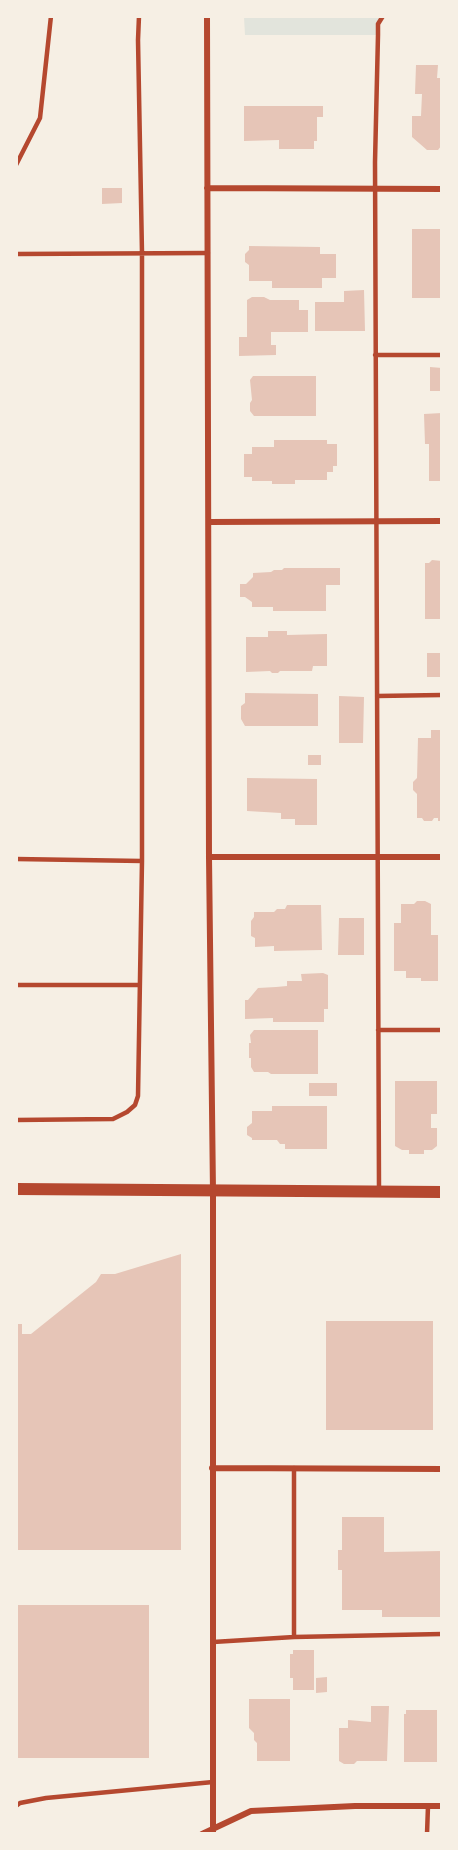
<!DOCTYPE html>
<html>
<head>
<meta charset="utf-8">
<style>
	body { margin:0 }
	#map { position:relative; width:458px; height:1850px; overflow:hidden; background:#f6efe4; font-family:"Sofia Sans Condensed",sans-serif }
	canvas { display:block }
	.frame { position:absolute; inset:0; border:18px solid #f6efe4; pointer-events:none }
</style>
</head>
<body>
<div id="map">
<canvas width="458" height="1850"></canvas>
<div class="frame"></div>
</div>
<script>
const ctx = document.querySelector('canvas').getContext('2d');
ctx.lineJoin = 'round';
function fill(path, color) { ctx.fillStyle = color; ctx.fill(path, 'evenodd'); }
const shape = rows => new Path2D(rows.map(r => 'M' + r).join(''));
function strokePath(path, color, width, dash) { ctx.strokeStyle = color; ctx.lineWidth = width; ctx.lineCap = dash ? 'butt' : 'round'; ctx.setLineDash(dash || []); ctx.stroke(path); }
const green = shape([
	[244,17,383,17,378,24,378,35,245,35]
]);
const building = shape([
	[416,65,438,65,437,78,442,78,442,145,438,150,427,150,412,137,412,116,421,116,422,94,415,94],
	[244,106,323,106,323,117,317,117,317,141,314,141,314,149,279,149,279,140,244,141],
	[102,188,122,188,122,203,102,204],
	[412,229,442,229,442,298,412,298],
	[249,246,320,247,320,254,336,254,336,278,322,278,322,288,272,288,272,281,249,281,249,265,245,262,245,254,249,250],
	[364,290,365,331,315,331,315,302,344,302,344,291],
	[252,297,264,297,270,300,299,300,299,310,308,310,308,332,271,332,271,345,276,345,276,355,239,356,239,337,247,337,247,300],
	[430,367,442,368,442,391,430,391],
	[253,376,316,376,316,416,254,416,250,411,250,403,252,400,250,380],
	[442,413,442,481,429,481,429,444,425,444,424,414],
	[274,440,327,440,327,444,337,444,337,466,333,466,333,472,327,472,327,480,295,480,295,484,272,484,272,481,252,481,252,477,244,477,244,454,252,454,252,447,274,447],
	[432,560,442,561,442,619,425,619,425,563,429,563],
	[284,568,340,568,340,585,326,585,326,611,273,611,273,607,252,607,252,602,245,597,240,597,240,584,246,584,253,577,253,573,271,572,274,570,282,570],
	[268,631,287,631,287,635,327,634,327,666,313,666,312,671,280,671,278,673,272,673,270,671,246,672,246,637,268,637],
	[427,653,442,653,442,677,427,677],
	[245,693,318,694,318,726,245,726,241,719,241,706,245,703],
	[339,696,364,697,363,743,339,743],
	[431,730,442,730,442,821,438,821,438,818,434,818,432,821,424,821,422,818,417,818,417,794,413,790,413,782,417,778,418,738,431,738],
	[308,755,321,755,321,765,308,765],
	[247,778,317,779,317,825,295,825,295,819,281,819,281,813,247,811],
	[417,901,425,901,431,904,431,935,438,935,438,981,421,981,421,978,406,978,406,971,394,971,394,923,401,923,401,904,414,904],
	[287,905,321,905,322,950,274,951,274,946,255,947,255,938,251,936,251,921,254,917,254,912,274,912,277,909,285,909],
	[339,918,364,918,364,955,338,955],
	[323,973,328,975,328,1009,324,1009,324,1022,273,1022,273,1018,245,1019,245,1000,248,1000,258,988,276,987,287,986,287,981,302,981,301,974],
	[254,1030,318,1030,318,1074,271,1074,268,1072,254,1072,251,1067,251,1058,249,1058,249,1043,251,1043,250,1035],
	[395,1081,437,1081,437,1114,431,1114,431,1128,437,1128,437,1146,432,1150,424,1150,424,1154,409,1154,409,1150,402,1150,395,1146],
	[309,1083,337,1083,337,1096,309,1096],
	[272,1106,327,1106,327,1149,285,1149,285,1144,280,1144,277,1140,252,1140,252,1138,247,1135,247,1127,252,1123,252,1111,272,1111],
	[181,1254,181,1550,16,1550,16,1324,22,1324,22,1334,31,1334,96,1282,101,1274,115,1274],
	[326,1321,433,1321,433,1430,326,1430],
	[342,1517,384,1517,384,1552,442,1551,442,1617,382,1617,382,1610,342,1610,342,1570,338,1570,338,1550,342,1550],
	[16,1605,149,1605,149,1758,16,1758],
	[293,1650,314,1650,314,1690,293,1690,293,1678,290,1678,290,1654,293,1654],
	[327,1677,327,1692,316,1693,316,1678],
	[249,1699,290,1699,290,1761,257,1761,257,1743,254,1740,254,1733,249,1728],
	[371,1706,389,1706,387,1761,357,1761,354,1764,344,1764,339,1761,339,1728,348,1728,348,1720,371,1722],
	[406,1710,437,1710,437,1762,404,1762,404,1714,406,1714]
]);
const service = shape([
	[16,165,40,118,51,16],
	[16,254,208,253],
	[375,355,442,355],
	[377,696,442,695],
	[16,859,142,861],
	[16,985,139,985],
	[378,1030,442,1030],
	[16,1120,113,1119,127,1112,135,1105,138,1096,142,861,142,253,138,40,139,16],
	[379,1189,375,162,378,35,378,24,383,16],
	[294,1468,294,1637],
	[213,1642,294,1637,442,1634],
	[16,1806,20,1803,46,1798,213,1782],
	[427,1834,428,1806]
]);
const minor = shape([
	[207,16,209,857,213,1192,213,1834],
	[207,188,442,189],
	[209,522,442,521],
	[209,857,442,857],
	[212,1468,442,1469],
	[202,1834,251,1811,355,1806,442,1806]
]);
const secondary = shape([
	[16,1189,442,1192]
]);
fill(green, '#e2e4dc');
fill(building, '#e6c5b7');
strokePath(service, '#b5482f', 4.5);
strokePath(minor, '#b5482f', 6);
strokePath(secondary, '#b5482f', 12);
</script>
</body>
</html>
